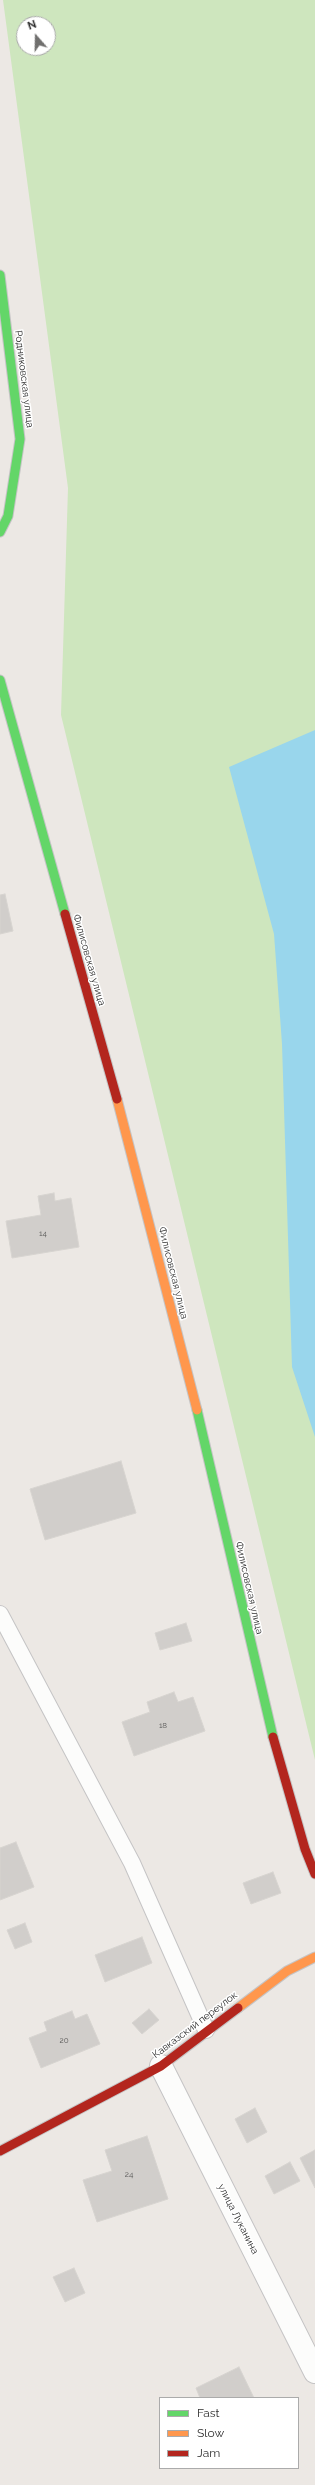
<!DOCTYPE html>
<html>
<head>
<meta charset="utf-8">
<style>
	body { margin:0 }
	#map { position:relative; width:315px; height:2485px; overflow:hidden; background:#ece8e4; font-family:Raleway,sans-serif }
	canvas { display:block }
	.legend { position:absolute; left:159px; top:2397px; width:140px; height:72px; box-sizing:border-box; background:#fff; border:1px solid #ababab; margin:0; padding:5px 7px; list-style:none; font-size:12px; color:#2e2e2e }
	.legend li { display:flex; align-items:center; gap:8px; height:20px }
	.legend b { width:20px; border:1px solid #ababab }
	.north { position:absolute; left:16px; top:16px; width:40px; height:40px; box-sizing:border-box; background:#fff; border:1px solid #ababab; border-radius:50%; rotate:340deg; font-size:11px; font-weight:700; line-height:16px; text-align:center; color:#2e2e2e }
	.north::after { content:''; display:block; margin:auto; width:14px; height:18px; background:#706f6e; clip-path:polygon(50% 0,100% 100%,50% 72%,0 100%) }
</style>
</head>
<body>
<div id="map">
<canvas width="315" height="2485"></canvas>
<ul class="legend">
<li><b style="height:5px;background:#63d668"></b>Fast</li>
<li><b style="height:5px;background:#ff974d"></b>Slow</li>
<li><b style="height:5px;background:#b3261e"></b>Jam</li>
</ul>
<div class="north">N</div>
</div>
<script>
const ctx = document.querySelector('canvas').getContext('2d');
ctx.lineJoin = 'round';
function fill(path, color) { ctx.fillStyle = color; ctx.fill(path, 'evenodd'); }
const shape = rows => new Path2D(rows.map(r => 'M' + r).join(''));
function strokePath(path, color, width, dash) { ctx.strokeStyle = color; ctx.lineWidth = width; ctx.lineCap = dash ? 'butt' : 'round'; ctx.setLineDash(dash || []); ctx.stroke(path); }
function drawText(font, color, halo, rows, align = 'center') {
  ctx.font = font + ' Raleway,sans-serif'; ctx.lineWidth = 3; ctx.setLineDash([]); ctx.textBaseline = 'middle'; ctx.strokeStyle = halo; ctx.fillStyle = color; for (const [text, x, y, turn = 0] of rows) {
    ctx.save(); ctx.translate(x, y); ctx.rotate((+turn || 0) * Math.PI / 180); ctx.textAlign = isNaN(turn) ? turn : align; if (halo) ctx.strokeText(text, 0, 0); ctx.fillText(text, 0, 0); ctx.restore();
  }
}
const green = shape([
	[3,0,315,0,315,1760,61,715,68,488],
	[24,24,48,24,48,48,24,48]
]);
const water = shape([
	[315,730,315,1437,292,1367,282,1044,274,934,229,767]
]);
const building = shape([
	[5,894,13,931,0,934,0,895,5,894],
	[54,1193,55,1201,71,1198,79,1247,12,1258,6,1221,41,1215,38,1196,54,1193],
	[121,1461,136,1513,45,1540,30,1489,121,1461],
	[186,1623,192,1641,160,1650,155,1633,186,1623],
	[174,1692,178,1702,193,1697,205,1731,134,1756,122,1722,150,1712,147,1702,174,1692],
	[16,1842,34,1887,0,1900,0,1848,16,1842],
	[273,1872,281,1893,251,1904,243,1883,273,1872],
	[25,1923,32,1942,15,1949,7,1930,25,1923],
	[142,1937,152,1963,105,1982,95,1955,142,1937],
	[149,2009,159,2020,142,2034,132,2023,149,2009],
	[72,2011,75,2019,87,2014,100,2044,41,2068,29,2038,47,2031,44,2022,72,2011],
	[255,2108,267,2132,247,2143,235,2119,255,2108],
	[147,2136,168,2199,97,2222,83,2180,112,2171,105,2150,147,2136],
	[315,2150,315,2188,300,2158,315,2150],
	[290,2162,300,2181,274,2194,265,2176,290,2162],
	[74,2268,85,2293,65,2302,53,2277,74,2268],
	[239,2367,254,2398,200,2398,196,2388,239,2367]
]);
const lane = shape([
	[0,1614,132,1863,206,2030]
]);
const street = shape([
	[161,2066,315,2372]
]);
const fast = shape([
	[0,275,20,439,8,516,0,532],
	[0,680,65,914],
	[197,1410,273,1737]
]);
const slow = shape([
	[117,1099,197,1410],
	[238,2008,287,1971,315,1957]
]);
const jam = shape([
	[65,914,117,1099],
	[273,1737,305,1849,315,1874],
	[0,2151,161,2066,238,2008]
]);
const numberNames = [
	["14",43,1234],
	["18",163,1726],
	["20",64,2041],
	["24",129,2175]
];
const streetNames = [
	["Родниковская улица",24,379,83],
	["Филисовская улица",89,960,74],
	["Филисовская улица",173,1273,76],
	["Филисовская улица",249,1588,77],
	["Кавказский переулок",195,2025,-37],
	["улица Луканина",238,2219,63]
];
fill(green, '#cee6be');
fill(water, '#99d6ec');
fill(building, '#d1cecb');
strokePath(building, '#d7d4d0', 1);
strokePath(lane, '#c5c4c5', 18);
strokePath(street, '#c5c4c5', 24);
strokePath(fast, '#c5c4c5', 11);
strokePath(slow, '#c5c4c5', 11);
strokePath(jam, '#c5c4c5', 11);
strokePath(lane, '#fcfcfb', 16);
strokePath(street, '#fcfcfb', 22);
strokePath(fast, '#63d668', 9);
strokePath(slow, '#ff974d', 9);
strokePath(jam, '#b3261e', 9);
drawText('8px', '#585857', null, numberNames);
drawText('10px', '#2e2e2e', '#fff', streetNames);
</script>
</body>
</html>
